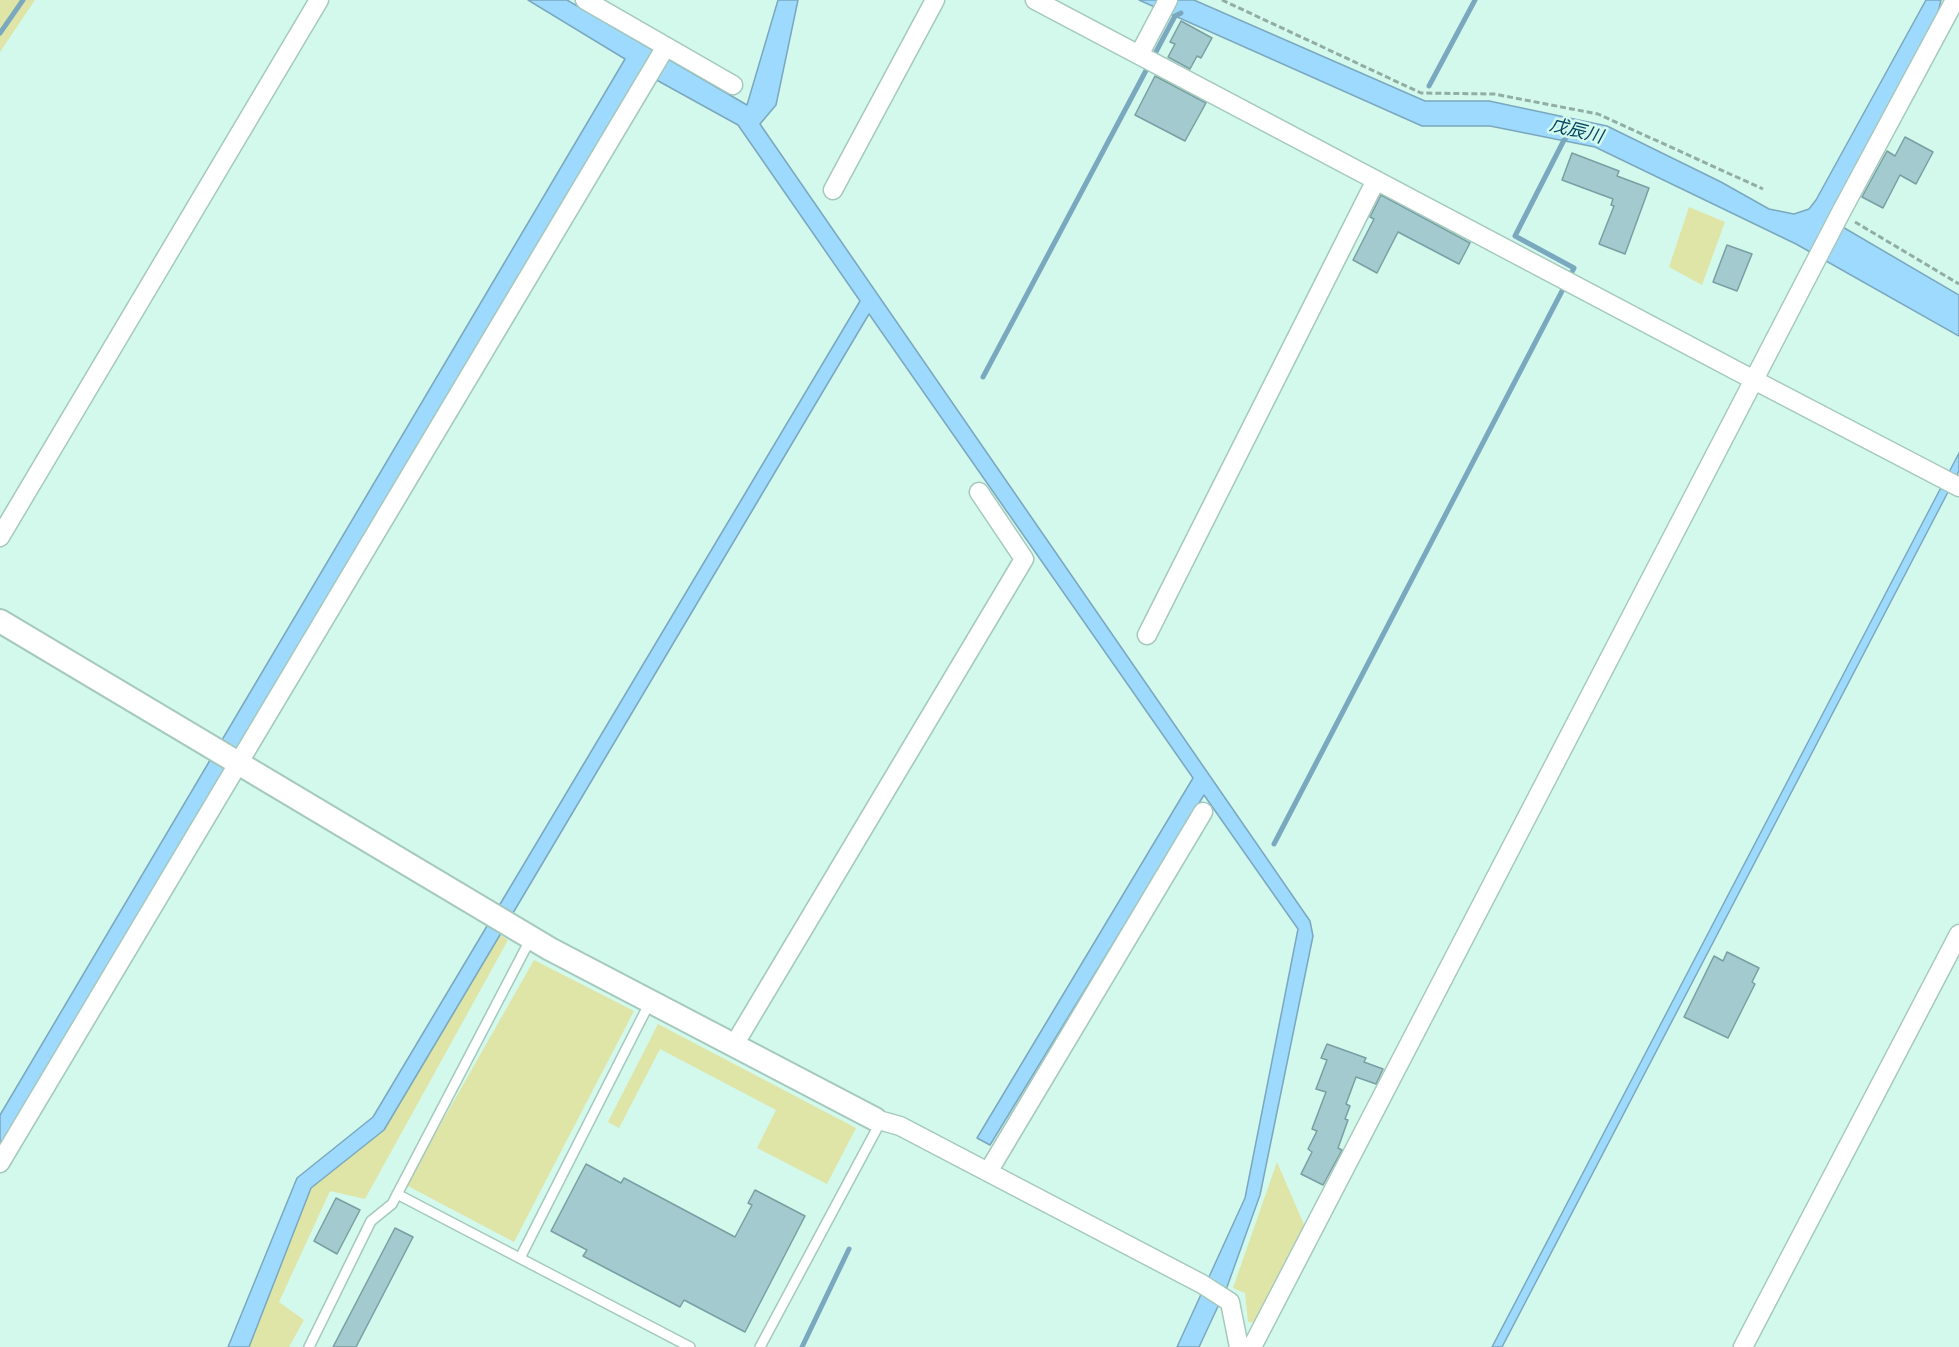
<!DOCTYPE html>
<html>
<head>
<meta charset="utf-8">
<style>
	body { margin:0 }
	canvas { display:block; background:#d3f8ec }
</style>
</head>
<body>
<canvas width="1959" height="1347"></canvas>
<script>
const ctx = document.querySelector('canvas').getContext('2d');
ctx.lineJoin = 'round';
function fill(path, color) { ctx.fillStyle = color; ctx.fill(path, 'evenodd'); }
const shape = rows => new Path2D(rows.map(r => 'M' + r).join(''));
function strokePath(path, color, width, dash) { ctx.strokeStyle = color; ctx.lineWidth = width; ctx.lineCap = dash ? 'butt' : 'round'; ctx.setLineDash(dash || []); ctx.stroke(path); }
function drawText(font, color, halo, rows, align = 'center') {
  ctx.font = font + ' "Nunito Sans","Noto Sans JP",sans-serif'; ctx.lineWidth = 5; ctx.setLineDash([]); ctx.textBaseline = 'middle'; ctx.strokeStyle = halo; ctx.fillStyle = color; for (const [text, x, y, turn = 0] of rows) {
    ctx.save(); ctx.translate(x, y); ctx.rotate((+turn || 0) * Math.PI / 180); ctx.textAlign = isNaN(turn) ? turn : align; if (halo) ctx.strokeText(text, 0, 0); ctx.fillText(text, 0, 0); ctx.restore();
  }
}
const green = shape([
	[0,0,35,0,0,52],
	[1689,207,1725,222,1702,285,1669,267],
	[500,935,508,940,365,1199,330,1191,279,1302,304,1320,289,1347,249,1347,311,1188,384,1130],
	[534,960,634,1011,514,1242,406,1185],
	[658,1024,856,1128,827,1184,757,1148,776,1110,660,1049,619,1128,608,1122],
	[1277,1162,1305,1227,1257,1323,1248,1322,1245,1293,1233,1288]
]);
const water = shape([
	[528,0,567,0,747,105,778,0,798,0,776,105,760,124,1310,921,1313,936,1260,1195,1227,1287,1199,1347,1177,1347,1245,1198,1298,929,1204,795,990,1145,977,1138,1193,778,869,314,384,1130,311,1188,249,1347,228,1347,297,1178,373,1117,860,301,738,125,642,72,0,1148,0,1115,625,59,528,0],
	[1139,0,1194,0,1425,101,1489,101,1607,126,1721,182,1769,209,1794,214,1809,209,1816,200,1926,0,1941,0,1936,21,1829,219,1959,295,1959,336,1796,244,1595,147,1490,126,1422,126,1139,0],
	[1959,453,1959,471,1502,1347,1492,1347,1959,453]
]);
const stream = shape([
	[0,33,23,0],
	[1429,86,1475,0],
	[983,377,1175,16,1181,13],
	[1274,844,1574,268,1515,236,1564,140,1568,136],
	[802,1347,849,1249]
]);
const building = shape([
	[1181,21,1212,38,1201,58,1197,56,1190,69,1168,57,1175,44,1170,42,1181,21],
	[1155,76,1206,103,1185,141,1135,115,1155,76],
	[1905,137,1933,152,1916,184,1900,175,1883,208,1862,197,1887,151,1895,156,1905,137],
	[1572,153,1619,171,1617,176,1649,188,1625,254,1599,244,1614,206,1611,205,1613,199,1562,180,1572,153],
	[1381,195,1470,243,1459,264,1398,232,1377,273,1353,260,1374,219,1370,217,1381,195],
	[1727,245,1752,254,1737,291,1713,282,1727,245],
	[1727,952,1759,968,1752,982,1755,984,1728,1038,1684,1017,1714,956,1723,961,1727,952],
	[1327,1044,1366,1058,1364,1062,1383,1069,1376,1084,1356,1077,1346,1104,1350,1106,1345,1119,1348,1120,1338,1148,1342,1150,1323,1185,1301,1174,1312,1152,1308,1149,1317,1131,1312,1129,1326,1092,1316,1089,1327,1060,1321,1058,1327,1044],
	[586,1164,621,1183,624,1178,735,1237,752,1205,748,1203,755,1190,805,1216,745,1332,684,1300,680,1307,583,1256,587,1250,551,1231,586,1164],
	[336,1198,360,1210,337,1254,314,1241,336,1198],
	[395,1228,413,1237,356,1347,333,1347,395,1228]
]);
const path = shape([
	[1222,0,1421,93,1494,94,1598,114,1763,189],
	[1855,222,1959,284]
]);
const service = shape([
	[397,1194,690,1347],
	[520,1258,650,1002],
	[309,1347,371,1221,392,1204,531,938],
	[760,1347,881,1121]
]);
const minor = shape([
	[585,0,733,85],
	[1035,0,1754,380,1959,487],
	[1139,55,1168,0],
	[833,190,935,0],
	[0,537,319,0],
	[1147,635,1376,180],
	[734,1045,1024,559,979,492],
	[875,1119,900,1126,1202,1284,1230,1302,1239,1347],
	[0,1163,665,48],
	[988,1172,1203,812],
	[1252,1347,1840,214,1955,0],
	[1743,1347,1959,934]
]);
const tertiary = shape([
	[0,621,550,949,875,1119]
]);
const waterNames = [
	["戊辰川",1576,132,14]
];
fill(green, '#dfe5a6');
fill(water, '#9edafd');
strokePath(water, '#7aa8bf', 1.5);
strokePath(stream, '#7aa8bf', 5);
fill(building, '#a3cbcf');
strokePath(building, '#799fa3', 1.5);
strokePath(service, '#a5c9bd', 12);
strokePath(minor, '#a5c9bd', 21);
strokePath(tertiary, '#a5c9bd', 26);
strokePath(path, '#91ada4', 3, [6, 3]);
strokePath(service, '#fff', 9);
strokePath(minor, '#fff', 18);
strokePath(tertiary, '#fff', 22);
drawText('italic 18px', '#004460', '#d3f8ec', waterNames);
</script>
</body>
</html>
